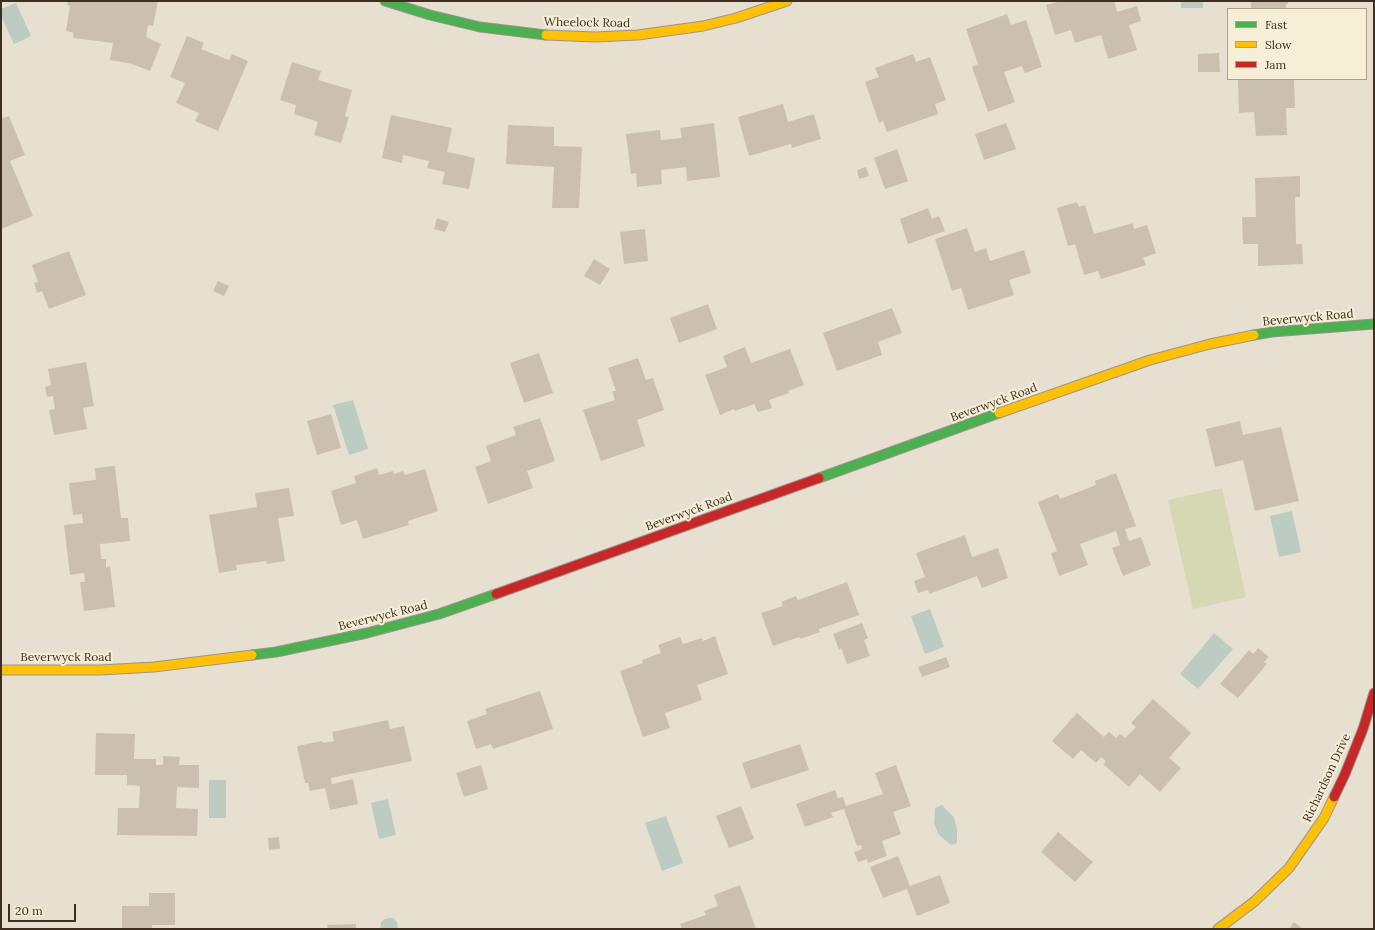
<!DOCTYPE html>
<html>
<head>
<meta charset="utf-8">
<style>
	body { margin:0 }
	#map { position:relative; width:1375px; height:930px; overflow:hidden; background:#e7e0d1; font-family:Lora,serif }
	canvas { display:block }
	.frame { position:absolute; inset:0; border:2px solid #3d2e20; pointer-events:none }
	.legend { position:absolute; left:1227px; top:8px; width:140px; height:72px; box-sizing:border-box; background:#f7eed8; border:1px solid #ada18e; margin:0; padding:5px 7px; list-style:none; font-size:12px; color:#3d2e20 }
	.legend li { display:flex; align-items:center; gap:8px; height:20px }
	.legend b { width:20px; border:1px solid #ada18e }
	.scale { position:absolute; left:8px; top:904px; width:68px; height:18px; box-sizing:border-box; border:2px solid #3d2e20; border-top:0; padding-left:5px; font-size:12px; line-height:14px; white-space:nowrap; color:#3d2e20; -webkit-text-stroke:3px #f7eed8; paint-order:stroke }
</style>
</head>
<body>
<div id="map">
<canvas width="1375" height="930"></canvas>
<div class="frame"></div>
<ul class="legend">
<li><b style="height:5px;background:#4caf50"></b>Fast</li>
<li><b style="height:5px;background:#ffc107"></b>Slow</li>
<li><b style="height:5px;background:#c62828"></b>Jam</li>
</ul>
<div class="scale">20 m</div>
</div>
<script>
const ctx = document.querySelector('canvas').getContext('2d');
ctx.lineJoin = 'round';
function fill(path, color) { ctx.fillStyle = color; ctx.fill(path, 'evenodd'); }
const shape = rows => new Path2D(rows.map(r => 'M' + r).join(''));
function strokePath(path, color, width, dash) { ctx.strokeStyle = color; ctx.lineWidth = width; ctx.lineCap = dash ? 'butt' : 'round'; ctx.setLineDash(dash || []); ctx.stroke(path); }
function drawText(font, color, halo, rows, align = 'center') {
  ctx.font = font + ' Lora,serif'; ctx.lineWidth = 4; ctx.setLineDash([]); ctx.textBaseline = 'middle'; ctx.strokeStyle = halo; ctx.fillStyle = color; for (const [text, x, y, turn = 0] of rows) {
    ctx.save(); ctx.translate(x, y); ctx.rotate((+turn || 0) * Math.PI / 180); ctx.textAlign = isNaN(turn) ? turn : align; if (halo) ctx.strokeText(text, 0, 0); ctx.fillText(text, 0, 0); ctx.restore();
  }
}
const green = shape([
	[1222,488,1246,597,1193,609,1168,500]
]);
const water = shape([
	[1181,1,1203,1,1203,8,1181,8],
	[16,3,31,36,14,44,1,16,1,9],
	[353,400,368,449,349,455,333,405],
	[1292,511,1301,552,1279,557,1270,516],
	[930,609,944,647,925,654,911,616],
	[1214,633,1233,649,1198,689,1180,674],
	[209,780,226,780,226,818,209,818],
	[388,799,396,835,379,839,371,803],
	[942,805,954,817,957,829,957,843,951,845,939,835,934,824,935,808],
	[666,816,683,863,662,871,645,823],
	[389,918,393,918,397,922,398,929,380,929,381,923,384,919]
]);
const building = shape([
	[68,1,158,1,153,26,148,25,146,37,161,44,150,71,132,64,110,60,113,43,73,38,74,33,66,31,70,6,67,5],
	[1061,1,1114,1,1117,12,1137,6,1141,21,1129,25,1137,50,1108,59,1101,35,1075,43,1071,30,1055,35,1046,5],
	[1251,1,1288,1,1288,4,1286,4,1286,9,1251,9],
	[1007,14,1011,25,1026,20,1042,67,1025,73,1022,66,1004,72,1015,102,988,112,972,67,978,64,966,29],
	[187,36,204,43,201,49,229,60,232,54,248,61,218,131,195,121,199,113,176,103,185,83,170,77],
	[1219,53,1220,72,1198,72,1198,54],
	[913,54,916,62,930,57,946,100,935,104,938,114,887,132,883,121,879,123,865,82,879,77,875,68],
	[292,62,321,71,318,80,352,90,345,116,349,117,341,143,314,135,318,122,294,114,296,105,280,100],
	[1238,79,1294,79,1295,108,1286,108,1287,135,1256,136,1254,112,1239,113],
	[783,104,788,122,814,114,821,139,792,148,791,144,749,156,738,117],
	[391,115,452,128,447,152,475,158,469,189,442,184,445,172,427,168,429,161,403,155,402,163,382,158],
	[9,116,25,155,10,161,33,216,1,229,1,119],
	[714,123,720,177,687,181,686,167,661,170,662,184,637,187,636,173,631,174,626,134,660,130,661,140,682,138,680,128],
	[1006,123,1016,149,984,160,975,134],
	[508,125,554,127,554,146,582,147,579,208,552,208,554,167,506,164],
	[897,149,908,181,885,189,874,158],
	[866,167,869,176,859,179,857,170],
	[1300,176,1300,197,1295,197,1296,244,1302,244,1303,264,1258,266,1258,244,1243,244,1242,217,1256,217,1255,178],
	[1077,202,1079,207,1085,205,1094,234,1133,223,1134,229,1147,225,1156,253,1143,258,1146,265,1101,279,1098,271,1084,275,1075,244,1068,246,1057,208],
	[928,208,932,219,939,216,945,231,908,244,900,219],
	[437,218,449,222,445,232,434,229],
	[967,228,975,252,986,248,990,261,1024,250,1031,273,1009,280,1014,295,968,310,961,288,952,291,935,239],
	[645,229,648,261,624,264,620,232],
	[69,251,86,295,49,309,42,291,37,293,34,283,38,282,32,265],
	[594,259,610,269,600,285,584,276],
	[218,281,229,286,224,296,213,291],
	[708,304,717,329,679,343,670,318],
	[892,308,902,333,878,342,882,355,837,371,823,333],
	[745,347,751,363,790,349,804,385,788,391,789,393,769,400,772,408,758,412,754,404,735,411,734,409,720,415,705,375,727,367,723,356],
	[539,353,553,393,524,403,510,363],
	[638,358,646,380,653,378,664,410,637,420,645,446,601,461,583,410,615,400,612,391,616,391,608,368],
	[86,362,94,406,83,408,87,429,54,435,49,410,55,409,53,396,47,397,45,387,51,385,48,369],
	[331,414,341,448,317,455,307,421],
	[540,418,555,461,527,471,533,488,488,504,475,467,491,461,486,446,516,435,513,427],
	[1240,421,1243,435,1281,427,1299,501,1255,511,1243,460,1215,467,1206,429],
	[115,466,121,518,128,518,130,541,100,544,101,559,106,559,106,567,110,566,115,607,84,611,80,582,85,582,84,573,70,575,64,525,83,523,82,514,73,515,69,483,96,480,95,468],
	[377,468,379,475,393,471,394,474,403,471,405,475,425,469,438,511,408,521,409,525,363,539,357,520,341,525,331,491,356,483,354,476],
	[1116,473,1136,526,1125,529,1129,541,1141,537,1151,565,1123,576,1112,548,1120,545,1116,531,1080,544,1088,565,1059,576,1051,553,1057,551,1038,502,1058,494,1060,499,1096,485,1095,481],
	[289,488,294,516,278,518,285,561,267,564,266,561,236,565,237,570,219,573,209,515,257,507,255,493],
	[965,535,972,557,998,548,1008,578,982,588,977,576,929,594,928,590,918,593,914,581,925,577,916,553],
	[847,582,859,615,819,629,820,632,800,639,799,637,773,646,761,613,783,606,781,602,796,596,798,600],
	[862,623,868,638,864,640,870,656,847,664,841,648,839,650,833,634],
	[715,636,728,674,697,685,702,700,665,713,670,728,643,737,620,671,643,663,642,660,661,653,658,645,680,637,683,644,702,638,703,641],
	[1258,648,1269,657,1264,662,1267,664,1238,698,1220,684,1249,650,1253,654],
	[946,657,950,667,922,677,918,667],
	[540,691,553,729,493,749,491,744,476,749,467,721,487,714,485,709],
	[1153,699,1191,733,1169,758,1181,768,1160,792,1140,774,1129,787,1103,764,1106,761,1101,757,1096,763,1081,750,1073,759,1052,741,1077,713,1104,737,1109,732,1116,738,1120,734,1125,738,1136,727,1131,723],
	[388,720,390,729,404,726,412,761,331,778,332,784,353,779,358,804,330,810,325,788,310,791,308,783,305,783,297,746,322,741,323,743,334,741,332,732],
	[96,733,135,734,134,759,156,759,156,765,163,765,163,756,180,757,179,765,199,765,199,788,177,787,176,808,198,809,197,836,117,835,118,808,139,808,140,786,127,785,127,775,95,775],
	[800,744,809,770,751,789,742,763],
	[481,765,488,789,464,797,456,773],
	[896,765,911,806,893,812,901,834,882,841,887,856,868,863,867,859,858,862,854,852,862,849,861,845,857,846,844,809,831,813,833,817,805,827,796,804,835,790,838,798,843,797,846,806,883,794,875,773],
	[741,806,754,839,729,848,716,816],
	[1058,832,1093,862,1075,882,1041,852],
	[279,837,280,849,269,850,268,838],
	[898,856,910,886,940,875,950,903,917,916,907,889,883,898,870,867],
	[740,885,756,929,682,929,680,924,706,915,704,911,718,906,714,895],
	[149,893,175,893,175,925,152,925,152,929,122,929,122,906,149,906],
	[1294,922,1303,929,1289,929],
	[356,924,356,929,328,929,327,925]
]);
const fast = shape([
	[385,1,430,15,480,27,546,35],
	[1254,335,1272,332,1374,324],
	[819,478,999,413],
	[252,655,276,652,367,633,439,614,496,594]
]);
const slow = shape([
	[546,35,595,37,638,35,703,26,736,18,787,1],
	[999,413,1150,360,1210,344,1254,335],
	[1,670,100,670,154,667,252,655],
	[1218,929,1255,901,1289,868,1324,818,1334,797]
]);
const jam = shape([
	[496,594,819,478],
	[1334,797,1345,774,1363,729,1374,693]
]);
const streetNames = [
	["Wheelock Road",587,23,1],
	["Beverwyck Road",1308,318,-5],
	["Beverwyck Road",994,403,-20],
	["Beverwyck Road",689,512,-20],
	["Beverwyck Road",383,616,-14],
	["Beverwyck Road",66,658],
	["Richardson Drive",1327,778,-65]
];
fill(green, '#d6d7b3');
fill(water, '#bcccc2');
fill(building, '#cbbfb2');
strokePath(fast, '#9c958a', 11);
strokePath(slow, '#9c958a', 11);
strokePath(jam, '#9c958a', 11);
strokePath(fast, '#4caf50', 9);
strokePath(slow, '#ffc107', 9);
strokePath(jam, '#c62828', 9);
drawText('12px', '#3d2e20', '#f7eed8', streetNames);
</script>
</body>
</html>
